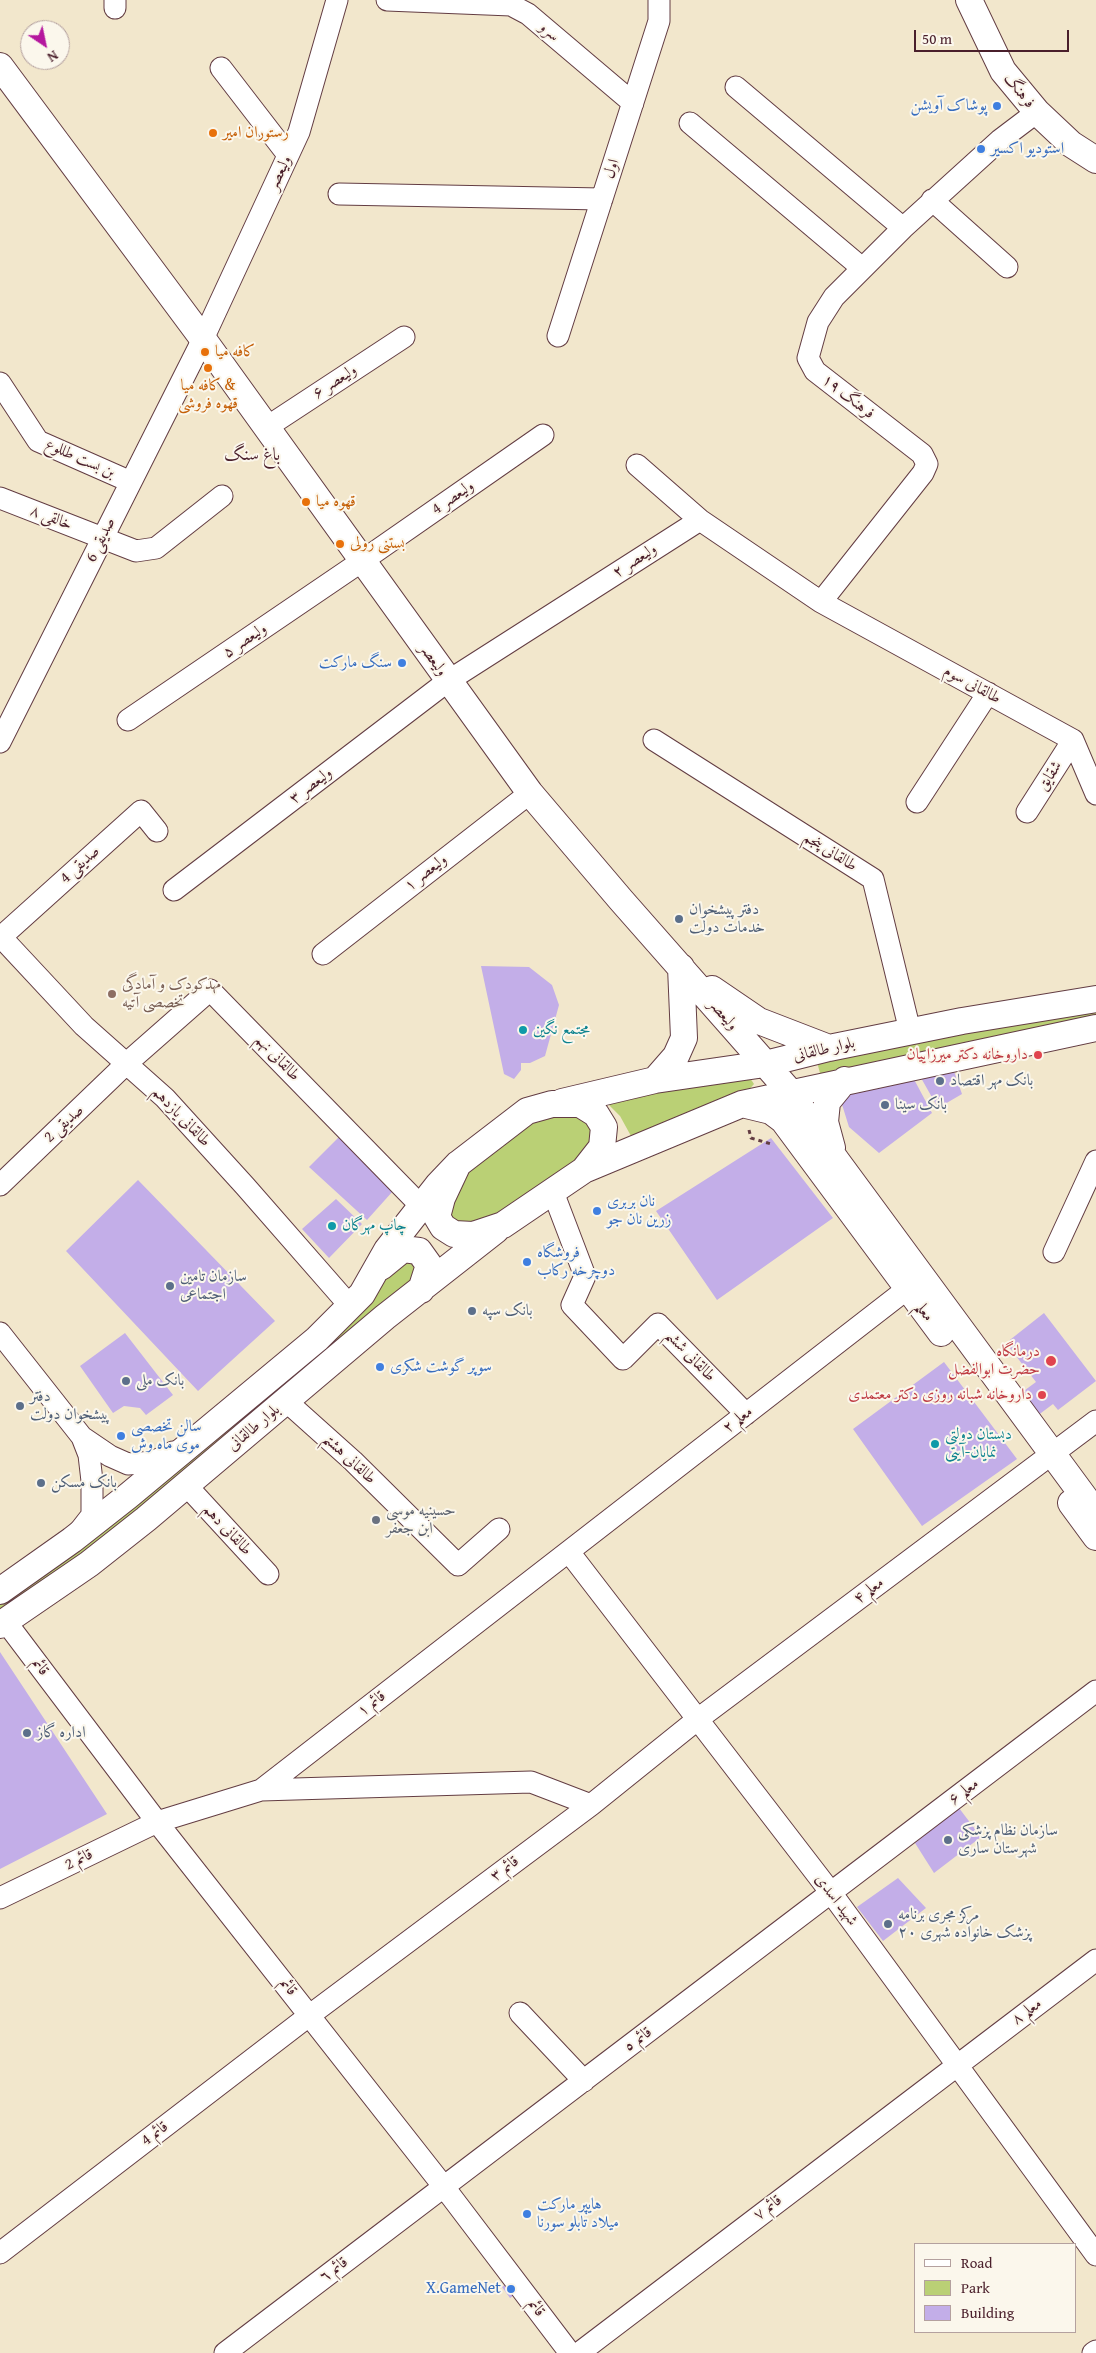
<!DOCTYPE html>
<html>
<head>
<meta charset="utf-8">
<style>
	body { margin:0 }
	#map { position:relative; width:1096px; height:2353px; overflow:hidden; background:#f2e7cc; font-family:"Gentium Book Plus",serif }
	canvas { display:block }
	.legend { position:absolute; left:914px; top:2243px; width:162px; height:90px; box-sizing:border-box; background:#fbf7ec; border:1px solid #b4a19f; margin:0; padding:6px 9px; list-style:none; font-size:15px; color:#4a1f2b }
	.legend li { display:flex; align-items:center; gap:10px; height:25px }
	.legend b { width:25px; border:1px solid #b4a19f }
	.north { position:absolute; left:20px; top:20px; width:50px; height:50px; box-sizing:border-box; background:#fbf7ec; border:1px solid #b4a19f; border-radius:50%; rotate:146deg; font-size:14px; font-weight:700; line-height:20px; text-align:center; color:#4a1f2b }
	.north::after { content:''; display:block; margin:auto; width:18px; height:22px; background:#b5179e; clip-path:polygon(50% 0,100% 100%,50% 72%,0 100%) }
	.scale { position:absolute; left:914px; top:30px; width:155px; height:22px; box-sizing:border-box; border:2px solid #4a1f2b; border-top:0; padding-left:6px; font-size:15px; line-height:18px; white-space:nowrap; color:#4a1f2b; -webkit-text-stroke:4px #fbf7ec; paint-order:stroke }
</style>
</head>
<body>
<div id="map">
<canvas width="1096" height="2353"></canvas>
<ul class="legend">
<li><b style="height:6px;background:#fff"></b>Road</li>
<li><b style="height:14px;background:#bad075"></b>Park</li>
<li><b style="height:14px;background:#c3aee8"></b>Building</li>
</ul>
<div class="north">N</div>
<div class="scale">50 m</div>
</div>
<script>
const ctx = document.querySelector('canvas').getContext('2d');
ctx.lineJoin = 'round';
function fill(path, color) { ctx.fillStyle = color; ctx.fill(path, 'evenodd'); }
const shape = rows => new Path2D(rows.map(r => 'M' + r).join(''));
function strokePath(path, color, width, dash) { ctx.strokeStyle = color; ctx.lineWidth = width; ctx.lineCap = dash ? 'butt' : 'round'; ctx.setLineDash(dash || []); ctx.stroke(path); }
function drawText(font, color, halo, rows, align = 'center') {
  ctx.font = font + ' "Gentium Book Plus",Amiri,serif'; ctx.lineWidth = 4; ctx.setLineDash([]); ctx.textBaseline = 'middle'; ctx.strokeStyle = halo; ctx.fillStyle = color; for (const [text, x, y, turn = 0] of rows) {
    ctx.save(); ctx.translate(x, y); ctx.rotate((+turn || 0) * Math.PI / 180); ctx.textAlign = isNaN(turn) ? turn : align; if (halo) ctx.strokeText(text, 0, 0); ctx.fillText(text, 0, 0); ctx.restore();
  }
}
const green = shape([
	[1096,1003,1096,1025,822,1081,815,1054],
	[750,1078,754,1084,747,1092,631,1136,620,1116,605,1101],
	[558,1112,582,1115,596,1129,592,1148,496,1218,462,1225,447,1213,462,1171,526,1124],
	[411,1257,420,1269,414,1285,0,1620,0,1598,378,1277]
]);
const building = shape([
	[481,966,529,967,552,985,559,1005,545,1056,530,1063,521,1063,521,1070,514,1079,504,1074],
	[950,1060,962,1094,938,1108,916,1069],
	[909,1070,932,1113,879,1153,849,1127,840,1098],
	[341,1135,393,1191,367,1220,309,1167],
	[771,1138,833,1218,717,1300,656,1211],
	[138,1180,275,1321,198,1391,66,1251],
	[336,1199,362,1224,329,1258,302,1229],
	[1044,1313,1096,1381,1058,1410,1053,1404,1037,1416,1021,1393,1036,1382,1006,1343],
	[125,1333,173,1395,146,1415,140,1408,124,1406,113,1413,80,1366],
	[944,1362,1017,1459,922,1526,853,1429],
	[0,1652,107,1814,0,1869],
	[959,1808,981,1837,934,1873,915,1843],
	[898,1878,926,1908,883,1941,857,1907],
	[512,2280,520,2291,510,2298,502,2287]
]);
const path = shape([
	[749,1130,751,1138,771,1144]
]);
const minor = shape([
	[115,0,115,8],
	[387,0,511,5,528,14,633,103],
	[221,68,288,155],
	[736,87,903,228],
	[690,123,862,268],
	[339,194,602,199],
	[932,200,1007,267],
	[558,336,659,21,659,0],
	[0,383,38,441,131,482],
	[267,427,404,337],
	[637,465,700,520],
	[0,498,136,551,156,548,222,496],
	[821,602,923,473,927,464,922,454,815,371,808,358,818,322,834,297,903,228,1000,140,1037,112],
	[128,720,362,561,543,435],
	[654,740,873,879,910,1031],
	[0,742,203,339,299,132,337,0],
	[917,802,988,693],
	[1027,812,1073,740],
	[174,890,448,681,700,520,821,602,1073,740,1096,794],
	[1,937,84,1026,165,1098,245,1186,350,1306],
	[0,938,141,811,157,831],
	[323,954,530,793],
	[0,1185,127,1063,210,990,421,1206],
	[553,1192,585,1276,572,1305,623,1359,658,1324,746,1414],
	[1054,1252,1096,1161],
	[0,1333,82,1437,110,1456,128,1464,153,1462,173,1452],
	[286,1401,353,1461,458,1565,499,1529],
	[1052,1454,1096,1421],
	[186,1485,268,1574],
	[78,1533,92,1515,92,1481,89,1455,82,1437],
	[569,1552,832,1894,1096,2255],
	[6,1622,157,1822,444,2187,570,2353],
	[261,1790,531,1782,591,1805],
	[0,1898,157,1822,261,1790,907,1289],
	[520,2013,584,2081],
	[0,2253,310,2015,591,1805,698,1719,1041,1462],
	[225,2353,1096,1691],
	[579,2353,1096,1960],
	[1093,2353,1096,2351]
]);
const major = shape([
	[969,0,1003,71,1037,112,1071,144,1096,160],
	[0,66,203,339,530,793,621,900,791,1093,836,1160,1096,1513],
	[712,989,759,1021,829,1048],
	[655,1080,676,1056,684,1038,681,967],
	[562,1102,655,1080,765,1064,829,1048,962,1021,1096,999],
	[742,1104,771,1111,783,1120,941,1333],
	[832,1148,825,1122,827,1102,845,1080],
	[586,1169,742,1104,1096,1028],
	[381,1267,403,1249,419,1251,429,1265,421,1290],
	[1071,1503,1096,1537],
	[0,1591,72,1540,128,1496,317,1339,362,1294,387,1250,438,1185,458,1164,527,1111,552,1104,580,1104,596,1114,604,1127,602,1147,584,1170,503,1225,473,1235,454,1234,443,1227,437,1217,442,1198,458,1164],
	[0,1625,89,1564,146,1519,385,1317,496,1230]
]);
const markers = [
	[997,106,5,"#3f7fe0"],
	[213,133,5,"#e8710a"],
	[981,149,5,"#3f7fe0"],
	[205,352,5,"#e8710a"],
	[208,368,5,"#e8710a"],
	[306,502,5,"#e8710a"],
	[340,544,5,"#e8710a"],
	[402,663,5,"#3f7fe0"],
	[679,919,5,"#5c6f8a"],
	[112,994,5,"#8d6e63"],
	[523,1030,5,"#0f9aa8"],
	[1038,1055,5,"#e0444e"],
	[940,1081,5,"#5c6f8a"],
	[885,1105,5,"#5c6f8a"],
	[597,1211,5,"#3f7fe0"],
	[332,1226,5,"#0f9aa8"],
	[527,1262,5,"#3f7fe0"],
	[170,1286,5,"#5c6f8a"],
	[472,1311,5,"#5c6f8a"],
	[1051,1361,6,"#e0444e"],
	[380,1367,5,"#3f7fe0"],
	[126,1381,5,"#5c6f8a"],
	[1042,1395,5,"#e0444e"],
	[20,1406,5,"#5c6f8a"],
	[121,1436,5,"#3f7fe0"],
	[935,1444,5,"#0f9aa8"],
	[41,1483,5,"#5c6f8a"],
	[376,1520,5,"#6b7280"],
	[27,1733,5,"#5c6f8a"],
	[948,1840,5,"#5c6f8a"],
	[888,1924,5,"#5c6f8a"],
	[527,2214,5,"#3f7fe0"],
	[511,2289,5,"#3f7fe0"]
];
const streetNames = [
	["سرو",549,32,40],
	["فرهنگ",1019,91,51],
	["اول",612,169,-72],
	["ولیعصر",280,173,-65],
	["ولیعصر ۶",335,382,-33],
	["فرهنگ ۱۹",848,397,38],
	["بن بست طللوع",80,459,24],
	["ولیعصر 4",453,498,-35],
	["خالقی ۸",51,518,21],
	["صدیقی 6",101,540,-64],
	["ولیعصر ٢",635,561,-33],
	["ولیعصر ۵",245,641,-34],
	["ولیعصر",433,660,54],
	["طالقانی سوم",972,685,29],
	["شقایق",1050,776,-57],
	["ولیعصر ٣",311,786,-37],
	["طالقانی پنجم",830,852,32],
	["صدیقی 4",80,865,-43],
	["ولیعصر ١",426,873,-38],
	["ولیعصر",723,1015,49],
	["بلوار طالقانی",824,1050,-13],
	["طالقانی نهم",277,1058,46],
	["طالقانی یازدهم",181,1117,46],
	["صدیقی 2",64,1124,-43],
	["معلم",924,1312,52],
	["طالقانی ششم",690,1356,46],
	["معلم ٢",738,1420,-38],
	["بلوار طالقانی",254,1428,-40],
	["طالقانی هشتم",349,1459,43],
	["طالقانی دهم",227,1530,47],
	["معلم ۴",869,1591,-37],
	["قائم",40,1667,53],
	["قائم ١",372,1704,-38],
	["معلم ۶",964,1792,-37],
	["قائم 2",79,1860,-26],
	["قائم ٣",505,1869,-37],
	["شهید اسدی",836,1900,53],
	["قائم",288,1987,52],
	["معلم ۸",1027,2012,-37],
	["قائم ٥",638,2040,-37],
	["قائم 4",155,2134,-37],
	["قائم ٧",768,2208,-37],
	["قائم ٦",334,2270,-37],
	["قائم",536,2308,53]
];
const shopNames = [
	["پوشاک آویشن",987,106,"right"],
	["استودیو اکسیر",991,149],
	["سنگ مارکت",392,663,"right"],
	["نان بربری",607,1202],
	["زرین نان جو",607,1220],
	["فروشگاه",537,1253],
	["دوچرخه رکاب",537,1271],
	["سوپر گوشت شکری",390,1367],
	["سالن تخصصی",131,1427],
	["موی ماه وش",131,1445],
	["هایپر مارکت",537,2205],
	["میلاد تابلو سورنا",537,2223],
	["X.GameNet",501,2289,"right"]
];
const foodNames = [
	["رستوران امیر",223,133],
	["کافه میا",215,352],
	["کافه میا &",208,386,"center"],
	["قهوه فروشی",208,404,"center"],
	["قهوه میا",316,502],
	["بستنی رولی",350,544]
];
const serviceNames = [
	["دفتر پیشخوان",689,910],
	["خدمات دولت",689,928],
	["بانک مهر اقتصاد",950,1081],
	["بانک سینا",895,1105],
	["سازمان تامین",180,1277],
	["اجتماعی",180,1295],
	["بانک سپه",482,1311],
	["بانک ملی",136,1381],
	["دفتر",30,1397],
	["پیشخوان دولت",30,1415],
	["بانک مسکن",51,1483],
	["اداره گاز",37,1733],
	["سازمان نظام پزشکی",958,1831],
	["شهرستان ساری",958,1849],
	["مرکز مجری برنامه",898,1915],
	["پزشک خانواده شهری ٢٠",898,1933]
];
const educationNames = [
	["مهدکودک و آمادگی",122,985],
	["تخصصی آتیه",122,1003]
];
const cultureNames = [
	["مجتمع نگین",533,1030],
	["چاپ مهرگان",342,1226],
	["دبستان دولتی",945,1435],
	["نمایان-آیتی",945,1453]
];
const healthNames = [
	["داروخانه دکتر میرزاییان",1028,1055],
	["درمانگاه",1040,1352],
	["حضرت ابوالفضل",1040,1370],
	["داروخانه شبانه روزی دکتر معتمدی",1032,1395]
];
const worshipNames = [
	["حسینیه موسی",386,1511],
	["ابن جعفر",386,1529]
];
const neighbourhoodNames = [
	["باغ سنگ",252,455]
];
fill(green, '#bad075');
fill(building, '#c3aee8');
strokePath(minor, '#633d43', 23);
strokePath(major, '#633d43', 28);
strokePath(path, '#633d43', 3, [4, 4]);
strokePath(minor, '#fff', 21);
strokePath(major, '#fff', 26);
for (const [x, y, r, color] of markers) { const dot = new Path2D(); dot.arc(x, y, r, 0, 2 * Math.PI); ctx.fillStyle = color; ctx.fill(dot); strokePath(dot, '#fbf7ec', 2); }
drawText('16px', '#4a1f2b', '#fbf7ec', streetNames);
drawText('16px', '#366cbe', '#fbf7ec', shopNames, 'left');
drawText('16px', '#c56008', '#fbf7ec', foodNames, 'left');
drawText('16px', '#4e5e75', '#fbf7ec', serviceNames, 'left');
drawText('16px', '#785e54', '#fbf7ec', educationNames, 'left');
drawText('16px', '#0d838f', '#fbf7ec', cultureNames, 'left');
drawText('16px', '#be3a42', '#fbf7ec', healthNames, 'right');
drawText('16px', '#5b616d', '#fbf7ec', worshipNames, 'left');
drawText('18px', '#4a1f2b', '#fbf7ec', neighbourhoodNames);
</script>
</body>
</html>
